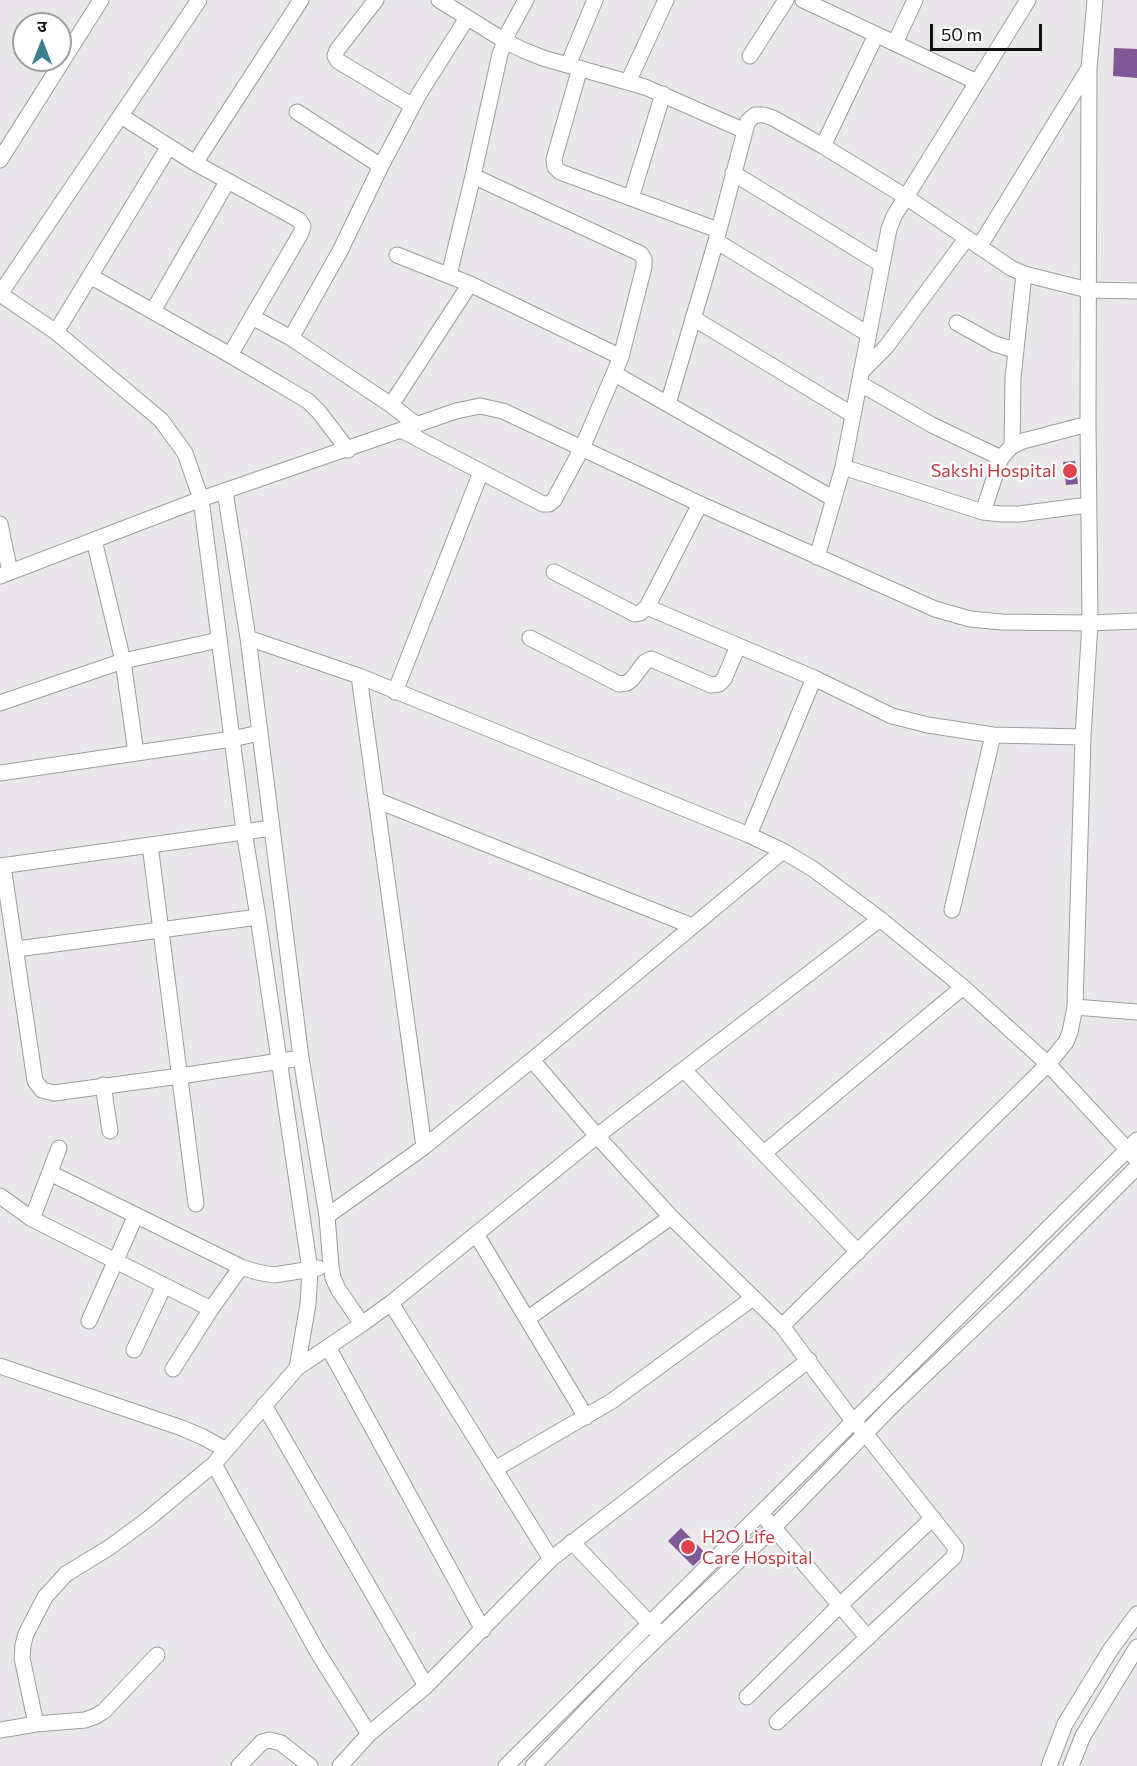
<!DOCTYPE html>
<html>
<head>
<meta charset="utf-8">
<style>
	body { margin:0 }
	#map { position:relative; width:1137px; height:1766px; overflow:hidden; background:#e9e7ea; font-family:Commissioner,"Noto Sans Devanagari",sans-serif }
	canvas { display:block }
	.north { position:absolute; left:12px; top:12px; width:60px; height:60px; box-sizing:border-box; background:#fff; border:2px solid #9f9fa0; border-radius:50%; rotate:0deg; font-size:16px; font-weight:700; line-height:24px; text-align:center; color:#101011 }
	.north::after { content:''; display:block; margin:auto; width:21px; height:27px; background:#3d7e90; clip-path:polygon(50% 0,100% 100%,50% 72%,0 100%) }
	.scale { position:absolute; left:930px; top:24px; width:112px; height:27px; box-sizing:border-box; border:3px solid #101011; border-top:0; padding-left:8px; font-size:18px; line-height:21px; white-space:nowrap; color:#101011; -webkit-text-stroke:4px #fff; paint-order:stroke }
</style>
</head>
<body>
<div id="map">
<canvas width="1137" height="1766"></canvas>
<div class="north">उ</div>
<div class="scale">50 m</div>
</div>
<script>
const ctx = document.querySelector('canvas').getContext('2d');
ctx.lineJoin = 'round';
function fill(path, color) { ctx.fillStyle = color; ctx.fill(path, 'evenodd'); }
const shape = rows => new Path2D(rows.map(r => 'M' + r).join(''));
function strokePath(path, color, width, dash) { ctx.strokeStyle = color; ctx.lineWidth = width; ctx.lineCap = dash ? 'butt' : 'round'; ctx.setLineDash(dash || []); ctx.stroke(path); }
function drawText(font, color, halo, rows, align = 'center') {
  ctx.font = font + ' Commissioner,sans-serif'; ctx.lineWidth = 4.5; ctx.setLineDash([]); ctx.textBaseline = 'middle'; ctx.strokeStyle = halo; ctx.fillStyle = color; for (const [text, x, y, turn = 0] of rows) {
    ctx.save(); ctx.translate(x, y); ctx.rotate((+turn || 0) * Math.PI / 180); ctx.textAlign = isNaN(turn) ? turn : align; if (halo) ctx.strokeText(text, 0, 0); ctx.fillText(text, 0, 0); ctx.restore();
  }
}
const building = shape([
	[1114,48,1137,49,1137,78,1113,76],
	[1075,461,1078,484,1066,485,1063,462],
	[681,1528,706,1554,693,1566,668,1541]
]);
const minor = shape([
	[376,0,337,50,335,56,338,61,413,106],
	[439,0,505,41,523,50,543,58,645,87,745,131],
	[803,0,977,82],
	[895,43,915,0],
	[750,56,786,0],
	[568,65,595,0],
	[580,68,554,159,555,167,560,172,718,230],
	[628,82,666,0],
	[297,112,381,166],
	[121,116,195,163,299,220,303,226,301,233,230,355],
	[823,146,876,35],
	[0,160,101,0],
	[195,163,301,0],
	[733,173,881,264],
	[631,198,663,94],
	[716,241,868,334],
	[979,247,1089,68],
	[397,255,470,284,621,357],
	[449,275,473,176,500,54,509,31,526,0],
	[90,276,230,355,308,401,319,412,348,450],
	[0,294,56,332,161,420,185,453,201,499,244,831,258,917,310,1270,308,1304,297,1368],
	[0,294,199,0],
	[153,311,227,182],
	[252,317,291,338,391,405,417,425],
	[693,318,853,415],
	[957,323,995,344,1015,350],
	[56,332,168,148],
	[291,338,340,251,381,166,419,94,467,18],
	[861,372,886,347,966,239],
	[615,374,834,499],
	[859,383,932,425,1001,458],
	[668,404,716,241,745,131,748,121,755,115,764,115,773,118,823,146,906,197,1011,268,1024,274,1088,290,1137,291],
	[391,405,470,284],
	[403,431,543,504,549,504,554,500,582,448,621,357,644,267,644,259,641,254,473,176],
	[1012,446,1013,378,1024,274],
	[843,467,983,512,1001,514,1019,514,1088,505],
	[225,491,248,638,301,1058,327,1216,331,1266,333,1278,338,1289,362,1324],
	[983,512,1001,458,1012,446,1023,441,1088,424],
	[0,524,10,572],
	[94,540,123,661,136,753],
	[817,557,843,467,889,229,894,216,906,197,1028,0],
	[554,572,635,614,640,613,647,607,700,504],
	[0,576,201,499,456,411,480,406,503,411,700,504,935,609,970,619,1002,622,1090,623,1137,621],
	[647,607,814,678,892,716,928,725,993,735,1083,737],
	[248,638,359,676,749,835,783,851,813,869,880,919,963,987,1048,1064,1137,1160],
	[530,638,619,684,627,683,632,679,645,662,651,659,711,685,719,684,724,679,738,646],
	[359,676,424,1147],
	[395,692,481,472],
	[0,703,123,661,219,640],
	[0,773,232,739,259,733],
	[376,800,692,926],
	[749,835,814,678],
	[150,845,196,1204],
	[0,866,272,828],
	[3,866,35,1081,42,1090,54,1093,180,1076,301,1058],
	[952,910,993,735],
	[17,949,258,917],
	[1075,1007,1137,1012],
	[532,1060,597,1136,671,1217,782,1326,853,1421,865,1433,956,1548,954,1557,777,1722],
	[684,1070,858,1252],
	[103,1085,110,1131],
	[764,1153,963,987],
	[50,1173,241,1267,257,1272,274,1275,318,1268],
	[0,1196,32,1219,211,1309],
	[327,1216,424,1147,532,1060,783,851],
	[32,1219,59,1148],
	[476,1234,586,1417],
	[391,1303,551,1559],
	[527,1319,671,1217],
	[89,1321,136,1215],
	[782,1326,1048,1064,1066,1042,1070,1032,1075,1007,1083,737,1090,623,1088,424,1089,68,1095,0],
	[328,1347,483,1630],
	[134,1350,164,1286],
	[0,1366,182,1428,203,1437,226,1450],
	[173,1369,211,1309,241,1267],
	[264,1405,426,1686],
	[214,1464,318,1653,369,1734],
	[495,1469,612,1401,753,1298],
	[767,1520,868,1638],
	[572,1542,657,1631],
	[747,1697,840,1605,933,1518],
	[36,1724,22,1658,23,1645,26,1634,45,1597,66,1574,110,1547,148,1519,214,1464,297,1368,362,1324,391,1303,597,1136,880,919],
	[0,1730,36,1724,85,1720,96,1716,104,1711,157,1655],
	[239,1766,262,1742,270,1740,281,1743,310,1766],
	[340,1766,369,1734,426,1686,551,1559,809,1360],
	[506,1766,1137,1140],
	[533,1766,636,1659,774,1527,893,1405,1016,1288,1137,1167],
	[1049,1766,1065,1724,1111,1649,1137,1614],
	[1071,1766,1083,1736,1137,1647]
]);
const markers = [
	[1070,471,8,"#e0444e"],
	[688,1547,8,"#e0444e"]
];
const healthNames = [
	["Sakshi Hospital",1056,471],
	["H2O Life",702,1537,"left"],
	["Care Hospital",702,1558,"left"]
];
fill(building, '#805896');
strokePath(minor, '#9e9c9f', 17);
strokePath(minor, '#fff', 15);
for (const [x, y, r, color] of markers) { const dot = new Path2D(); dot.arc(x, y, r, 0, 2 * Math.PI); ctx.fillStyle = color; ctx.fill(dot); strokePath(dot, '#fff', 2); }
drawText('18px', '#be3a42', '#fff', healthNames, 'right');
</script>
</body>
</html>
